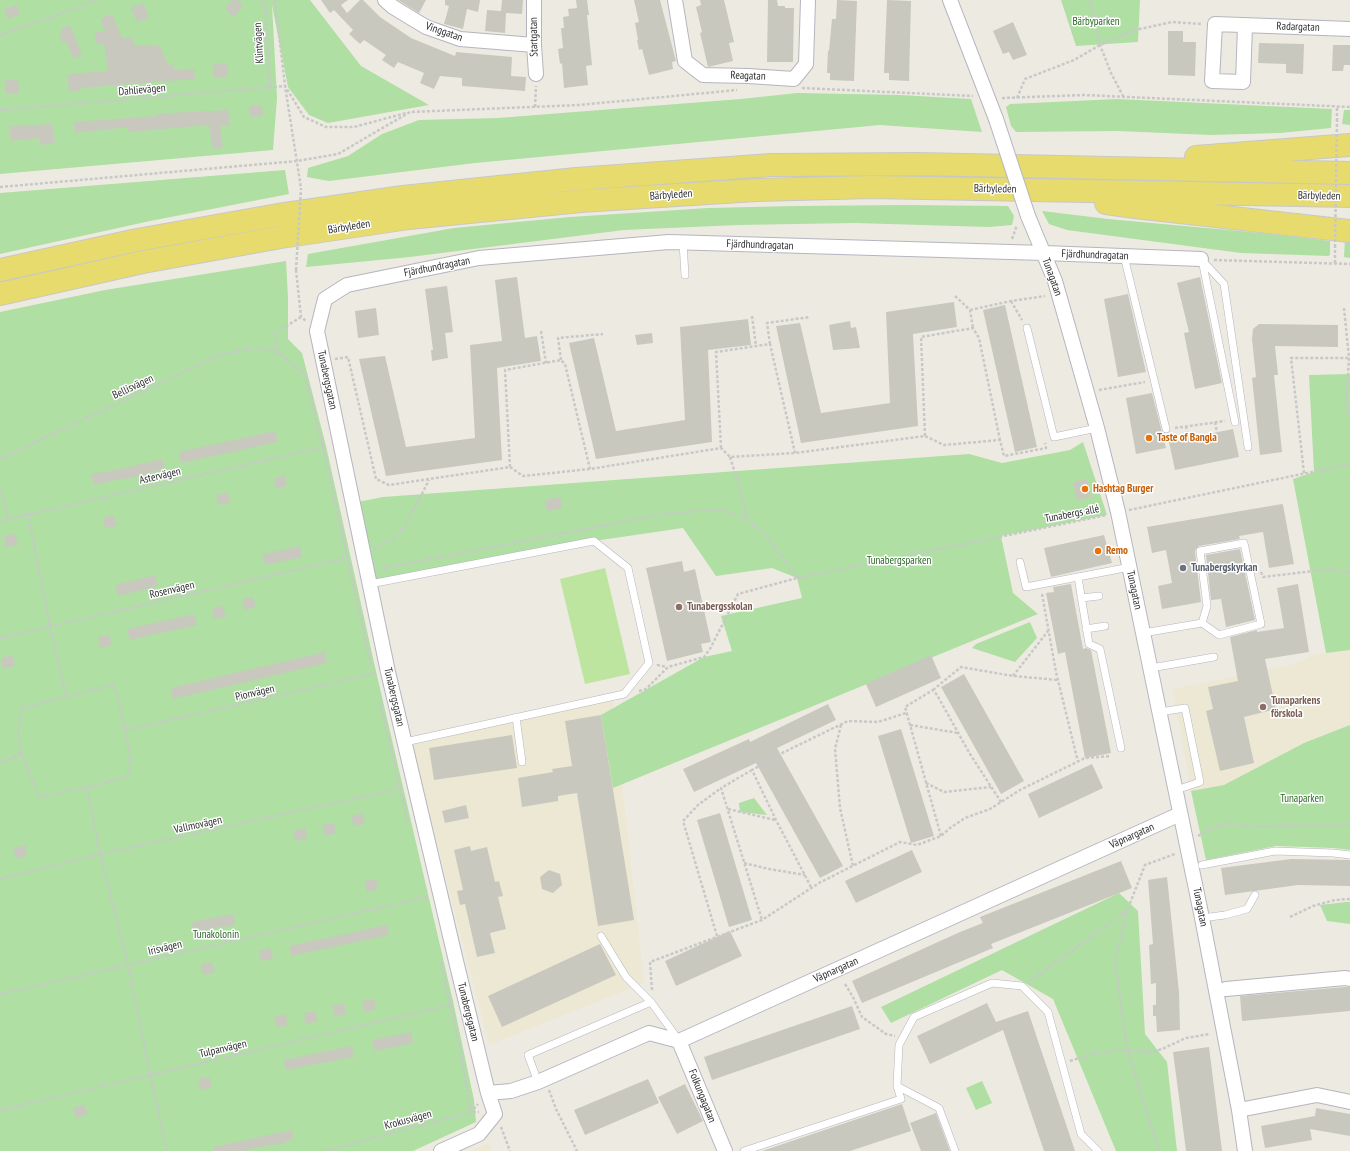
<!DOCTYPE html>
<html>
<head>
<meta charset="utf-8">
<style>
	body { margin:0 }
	canvas { display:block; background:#edeae1 }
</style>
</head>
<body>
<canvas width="1350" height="1151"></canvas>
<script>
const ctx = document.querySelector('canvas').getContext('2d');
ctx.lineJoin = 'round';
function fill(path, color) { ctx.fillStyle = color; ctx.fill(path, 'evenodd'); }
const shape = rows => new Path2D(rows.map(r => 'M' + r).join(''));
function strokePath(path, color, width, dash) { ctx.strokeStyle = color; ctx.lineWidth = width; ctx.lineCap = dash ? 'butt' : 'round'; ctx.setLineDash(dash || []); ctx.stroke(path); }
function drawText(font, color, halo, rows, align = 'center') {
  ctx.font = font + ' "PT Sans Narrow",sans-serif'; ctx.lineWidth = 3; ctx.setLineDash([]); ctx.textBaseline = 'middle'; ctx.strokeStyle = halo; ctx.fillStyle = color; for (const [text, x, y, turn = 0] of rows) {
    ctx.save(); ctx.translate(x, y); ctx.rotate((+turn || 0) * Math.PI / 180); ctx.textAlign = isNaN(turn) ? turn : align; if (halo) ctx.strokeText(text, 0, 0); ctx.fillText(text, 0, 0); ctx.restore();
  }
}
const education = shape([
	[1350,650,1350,725,1304,743,1224,785,1191,791,1173,689,1292,665,1316,654],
	[613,700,644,983,489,1045,412,745],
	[488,1143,492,1151,470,1151]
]);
const green = shape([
	[0,0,310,0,361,66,429,105,328,123,309,115,288,87,272,5,277,98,273,150,0,174],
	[1061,0,1140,0,1138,42,1076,46],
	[797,93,900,95,971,99,982,132,880,125,475,163,329,181,307,177,308,168,348,156,382,134,419,120,498,118,741,99],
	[1117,99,1332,109,1331,128,1280,133,1211,135,1118,131,1016,132,1011,126,1006,107,1010,104],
	[1344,110,1350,110,1350,125,1342,124],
	[285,170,289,194,150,221,0,254,0,193],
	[904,205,1008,206,1014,216,1012,225,989,227,855,223,738,225,624,230,410,257,306,267,308,254,454,228,570,217,708,208,795,206],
	[1042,211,1108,219,1272,234,1330,241,1330,254,1329,256,1241,253,1067,230,1049,224],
	[1345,239,1350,239,1350,258,1344,257],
	[286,261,288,298,288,339,302,353,326,446,375,667,453,1001,474,1100,476,1122,413,1151,0,1151,0,312,105,290],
	[1350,374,1350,650,1326,653,1293,479,1314,472,1309,375],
	[1083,442,1107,515,1001,536,1013,593,1038,614,613,788,601,715,704,657,732,651,721,616,802,598,797,578,772,568,716,576,683,528,594,541,370,584,353,503,383,497,969,454,1002,463,1070,450],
	[1030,622,1037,638,1015,662,972,648,976,644],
	[1350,725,1350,850,1333,848,1276,846,1206,860,1191,791,1224,785,1304,743],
	[754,798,767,815,740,812,739,803],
	[1119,893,1138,911,1145,1034,1167,1062,1177,1151,1116,1151,1053,999,1002,970,891,1023,881,1007],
	[1346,902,1350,902,1350,924,1327,921,1320,905],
	[982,1081,992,1103,976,1110,966,1088]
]);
const pitch = shape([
	[605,568,630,674,585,684,560,579]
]);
const building = shape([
	[232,0,236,0,243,4,235,17,225,10],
	[321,0,348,0,341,5,347,13,360,0,363,0,380,17,411,38,455,56,456,52,512,57,511,76,526,77,525,91,462,86,462,78,440,76,434,89,420,83,424,73,398,62,394,68,382,60,386,55,364,40,360,44,349,34,353,30,334,10,330,13],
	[398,0,426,0,419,13],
	[445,0,480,0,478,12,467,9,463,29,444,24,449,6,445,5],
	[502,0,523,0,522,14,506,13,505,33,485,31,487,10,501,11],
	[576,0,587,0,589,15,587,15,592,65,586,66,588,85,564,88,562,63,560,64,558,49,563,48,561,28,564,28,563,17,569,16,568,9,577,8],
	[634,0,660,0,676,61,672,62,673,69,649,75,642,49,639,50,637,40,638,40,635,23,639,22],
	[700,0,724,0,734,42,729,43,733,61,708,67,700,33,702,32,696,7,701,5],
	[768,0,777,0,778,6,785,6,785,8,794,8,793,62,767,62],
	[837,0,857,1,854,81,830,80,830,73,827,73,828,50,829,51,832,19,836,19],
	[887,0,911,1,909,81,889,80,889,73,884,73],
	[143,3,149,17,137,22,131,8],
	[17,5,20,14,8,19,4,9],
	[112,14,122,38,133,37,134,45,160,46,168,65,173,64,174,70,194,69,195,79,79,88,80,91,69,91,67,75,70,75,69,74,108,71,104,43,96,44,95,32,105,31,100,19],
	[1013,22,1027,55,1013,60,1009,52,1003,54,993,31],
	[70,25,82,55,73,58,67,42,63,43,59,34,63,32,61,29],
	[1168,31,1183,31,1183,42,1196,42,1195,76,1168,75],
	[1259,43,1304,44,1303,74,1286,73,1286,64,1258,63],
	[1333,45,1350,45,1350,65,1344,65,1343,71,1332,71],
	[227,63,228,77,213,77,213,64],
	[18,79,19,93,6,94,5,80],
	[262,105,263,116,250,117,249,106],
	[228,110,230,125,220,126,223,148,213,149,209,125,128,132,128,127,75,133,74,122,157,116,157,114,170,113],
	[52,124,55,143,40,145,40,138,11,141,9,126,27,125,27,126],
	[517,277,525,338,537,336,541,361,497,368,502,460,386,476,359,359,385,356,406,447,475,438,470,345,502,341,495,280],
	[1200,277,1222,383,1195,389,1184,333,1189,332,1177,283],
	[447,286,453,332,445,333,448,358,432,361,431,350,433,350,425,289],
	[1128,294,1146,372,1118,377,1104,299],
	[954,302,957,327,913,334,918,426,801,443,776,326,800,323,821,413,890,403,886,312],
	[1005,305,1037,447,1015,452,983,310],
	[376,308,379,335,358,338,355,311],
	[748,319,751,345,708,350,712,442,596,459,569,343,594,338,616,431,685,420,680,327],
	[850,321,851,328,856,327,860,348,833,350,829,325],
	[1259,324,1338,325,1338,347,1275,346,1278,375,1274,375,1282,452,1260,455,1252,378,1256,377,1252,339,1253,329],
	[652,333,653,343,637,345,635,335],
	[1152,393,1166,448,1136,454,1126,398],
	[1233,429,1239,457,1175,470,1169,442],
	[275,431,278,442,181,463,179,452],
	[162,459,165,469,123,480,123,478,94,485,91,474,103,472,103,473],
	[285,476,287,486,276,489,274,478],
	[1087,479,1091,497,1077,500,1073,482],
	[228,492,230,503,219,505,216,495],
	[560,497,562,508,547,511,545,500],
	[1282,504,1283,505,1294,564,1269,568,1263,532,1239,536,1240,539,1199,546,1196,549,1195,552,1201,602,1162,609,1158,586,1172,583,1166,550,1152,553,1147,527],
	[114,515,117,526,105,528,103,518],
	[15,534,18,545,6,547,4,536],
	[1104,535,1112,563,1051,577,1044,548],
	[300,546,302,557,265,565,263,554],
	[1240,549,1255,620,1226,627,1221,599,1211,600,1206,555],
	[682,561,684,572,695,569,711,642,701,644,703,652,667,661,646,568],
	[155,575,158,586,118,596,115,585],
	[1071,584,1083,649,1086,648,1091,650,1111,753,1085,758,1065,652,1058,654,1046,593,1054,592,1053,587],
	[1298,584,1309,652,1265,659,1276,709,1244,717,1254,763,1220,771,1206,711,1213,709,1208,687,1238,681,1230,637,1257,630,1257,632,1284,628,1277,588],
	[253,597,256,607,244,610,242,599],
	[223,606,226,617,214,619,212,609],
	[194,614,197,625,130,640,127,629],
	[109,635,112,645,100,648,98,637],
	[325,652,327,663,173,699,171,688],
	[12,655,15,666,3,669,1,658],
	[931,655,941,678,876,707,866,684],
	[964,674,1024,781,1001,794,941,687],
	[828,704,836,720,777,748,843,866,820,878,756,763,694,792,683,769,749,739,750,742],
	[601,715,634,920,598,926,577,793,558,796,558,801,522,807,518,778,553,772,552,769,572,766,565,721],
	[901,729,934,836,911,843,878,736],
	[512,735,517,768,434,780,429,748],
	[1092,764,1103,788,1039,818,1028,794],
	[466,805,469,818,445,823,442,811],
	[363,813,365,824,354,826,351,816],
	[720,813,752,920,729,927,697,820],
	[334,823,336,833,325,836,322,825],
	[305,828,307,839,296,841,293,831],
	[25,845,27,856,16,858,13,848],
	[470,846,471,851,487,847,495,882,499,881,503,896,498,897,506,929,490,933,495,953,477,957,465,904,460,905,457,891,463,890,454,850],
	[912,850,922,872,856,903,845,881],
	[1291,859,1350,860,1350,886,1298,885,1225,895,1221,868],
	[1121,861,1132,888,991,944,993,948,862,1003,852,981,960,932,983,923,980,917],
	[549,870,560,874,562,885,553,893,542,889,540,877],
	[1167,877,1179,992,1180,1030,1157,1032,1156,1016,1153,1016,1153,1005,1156,1005,1156,983,1151,984,1149,945,1153,944,1148,880],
	[376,879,378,889,367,892,365,881],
	[233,914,235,925,224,927,224,926,194,933,192,922],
	[387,925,389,935,291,956,289,946],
	[730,931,742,956,676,986,665,961],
	[600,944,616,975,502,1027,488,996],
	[270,948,273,959,261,961,259,951],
	[212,962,215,972,203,975,201,964],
	[1345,987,1350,987,1350,1011,1242,1021,1240,996],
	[374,999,376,1009,365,1012,362,1001],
	[344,1003,346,1014,335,1016,332,1006],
	[987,1003,996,1022,1028,1011,1075,1151,1044,1151,1003,1030,930,1064,917,1036],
	[852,1006,860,1029,712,1080,704,1057],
	[315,1011,318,1021,306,1024,304,1013],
	[285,1014,288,1025,276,1027,274,1017],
	[411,1032,413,1043,375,1051,372,1040],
	[352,1046,354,1057,286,1070,284,1060],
	[1209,1047,1222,1151,1186,1151,1173,1052],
	[209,1077,212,1087,200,1090,198,1079],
	[648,1079,659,1103,585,1135,574,1110],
	[685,1084,703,1121,677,1134,658,1097],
	[902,1104,911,1131,850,1151,762,1151],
	[85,1105,87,1115,76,1118,73,1108],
	[1316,1108,1350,1114,1350,1136,1310,1129,1312,1140,1265,1148,1261,1126,1315,1116],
	[936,1113,950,1151,921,1151,910,1123],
	[292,1130,294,1139,285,1141,286,1143,274,1145,274,1144,244,1151,214,1151,213,1147]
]);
const path = shape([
	[261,0,265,4,270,88],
	[275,0,285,86,301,188],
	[1090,0,1100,45,1111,73,1123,96],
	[0,35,98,0],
	[802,88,973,96],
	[1002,98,1084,95,1350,107],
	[1017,98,1025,79,1074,60,1100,45,1135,30,1172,22,1202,24],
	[535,107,536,86],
	[0,110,285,86,304,117,326,127,354,127,406,113],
	[1337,121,1337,107],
	[0,187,297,161,338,154,410,112,579,105,737,90],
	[1012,239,1017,225],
	[1214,260,1350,264],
	[1335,263,1335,247],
	[296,270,301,317,306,321],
	[955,296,970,310,973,328],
	[1011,301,1022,320],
	[1344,308,1349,358,1346,405,1350,414],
	[970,310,1011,301,1045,296],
	[752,316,756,346],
	[301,317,274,334,278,352,305,375,323,447,371,665],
	[541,331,546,363],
	[770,344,767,323,810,317],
	[335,359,348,357,376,479,389,485,510,467,523,476,590,469,721,448,730,457,795,453,925,436,944,445,1000,440,1004,456,1046,448,1045,443],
	[561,360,558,338,603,334],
	[1099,390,1145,382],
	[1215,422,1217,432],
	[1186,426,1188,438],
	[1175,428,1225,421],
	[925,436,921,337,973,328,979,338,1000,440],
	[721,448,716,352,770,344,795,453],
	[730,457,743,499,747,518],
	[0,459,219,355,255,348,278,352],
	[510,467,505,370,561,360,565,364,590,469],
	[1304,473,1291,358,1350,358],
	[0,489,9,519],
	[1129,510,1350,464],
	[28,514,50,627,66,696],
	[0,521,323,447],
	[374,549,395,537,405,527,429,480],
	[379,569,657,515,695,511,722,510,747,519,767,536,797,578],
	[1261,572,1263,577,1331,569,1350,572],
	[1042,594,1056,672,1078,762],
	[0,638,347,558],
	[658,664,658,665,667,667],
	[1013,676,1048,631],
	[933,690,961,667,1013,676,1058,680],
	[639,691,646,689,668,667,704,657,710,649,738,594,797,578,1107,515],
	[380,701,408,823],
	[841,725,835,749,840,808,853,866],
	[910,725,958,733],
	[21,752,39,797,87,787,126,777,131,768,126,730,376,673],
	[0,761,13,759,21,752,18,733,22,709,47,701,113,685,118,695,121,714,126,730],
	[752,770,721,788,762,920],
	[926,783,944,792,991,787],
	[87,787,100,854,128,965,150,1074,167,1151],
	[728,809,775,820],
	[941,836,905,707,933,690,937,695,970,754,1001,802],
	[1198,836,1213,827,1229,823,1256,827,1299,825,1350,825],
	[744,863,769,869,805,875],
	[0,879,100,854,399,789],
	[811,887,776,820,752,770,780,754,848,721,878,722,906,713],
	[1290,917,1313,906,1335,900,1350,899],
	[717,936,683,821,698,805,721,788],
	[441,962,461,1054,471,1112,479,1112],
	[1030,981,1127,911],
	[845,984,853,997,862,1017,886,1034,895,1036],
	[652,990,650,962,762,920,819,883,900,842,917,845,941,836,950,828,965,818,990,809,1020,790,1085,758,1111,756],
	[0,994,427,897],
	[1070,1061,1085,1056,1115,1050,1152,1052,1162,1049,1186,1038,1210,1034],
	[549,1090,556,1109,577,1151],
	[0,1110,450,1005],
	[501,1127,510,1151],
	[325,1151,471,1112,478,1104],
	[1159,1151,1127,1048,1115,962,1127,911,1145,865,1175,854]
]);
const lane = shape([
	[683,243,685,275],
	[1124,256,1166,429],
	[1201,259,1224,284,1248,447],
	[1202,260,1235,422],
	[1027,328,1054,437,1097,428],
	[1020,562,1026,587,1130,567],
	[1078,577,1089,644,1100,649,1121,748],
	[370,584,594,541,628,568,649,663,624,694,405,742],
	[1081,598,1099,596],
	[1086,629,1105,626],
	[1143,633,1202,623,1219,635,1261,624,1244,543,1200,551,1207,606,1202,623],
	[1151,668,1214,657],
	[1160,712,1185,708,1200,782,1176,790],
	[516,717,522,762],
	[1202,865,1275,851,1333,853,1350,855],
	[1202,918,1225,915,1247,909,1255,895],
	[601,936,626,977,651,1002],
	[538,1082,528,1055,651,1002,678,1039],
	[744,1151,901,1099,897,1086],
	[955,1151,939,1108,897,1086,899,1045,914,1017,992,983,1022,986,1048,1012,1081,1134,1098,1151]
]);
const street = shape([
	[385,0,393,7,426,27,460,39,534,45],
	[534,0,534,45,536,74],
	[675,0,685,61,703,75,748,76,794,79,806,64,808,0],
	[950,0,996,119],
	[1245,26,1243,82,1212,81,1215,24,1350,29],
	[1028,216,1055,281,1097,428,1118,512,1202,918,1239,1110,1245,1151],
	[1226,989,1345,978,1350,979],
	[679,1041,725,1151],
	[488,1093,511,1091,538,1082,649,1033,679,1041,1180,814],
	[1239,1110,1317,1095,1350,1102],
	[441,1151,479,1134,495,1114,488,1093,456,961,388,672,317,331,325,299,347,285,479,258,669,242,1044,253,1201,259]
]);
const primary = shape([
	[1196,157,1350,145],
	[1106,203,1135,207,1350,231],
	[0,270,137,240,278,215,403,197,576,179,771,165,918,164,1350,173],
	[0,294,143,262,281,237,409,218,581,201,757,190,872,187,1350,196]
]);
const pathBridge = shape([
	[1335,247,1337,121],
	[296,270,301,188]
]);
const streetBridge = shape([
	[996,119,1028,216]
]);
const markers = [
	[1149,438,4,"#e8710a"],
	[1085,489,4,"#e8710a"],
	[1098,551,4,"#e8710a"],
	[1183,568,4,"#6b7280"],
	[679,607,4,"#8d6e63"],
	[1263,707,4,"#8d6e63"]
];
const parkNames = [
	["Bärbyparken",1096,22],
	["Tunabergsparken",899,561],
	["Tunaparken",1302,799],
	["Tunakolonin",216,935]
];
const streetNames = [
	["Radargatan",1298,27,2],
	["Vinggatan",444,32,19],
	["Startgatan",534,37,-91],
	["Klintvägen",259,43,-93],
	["Reagatan",748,76,2],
	["Dahlievägen",142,90,-5],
	["Bärbyleden",995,189,1],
	["Bärbyleden",671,195,-4],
	["Bärbyleden",1319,196,1],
	["Bärbyleden",349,227,-9],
	["Fjärdhundragatan",760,245,2],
	["Fjärdhundragatan",1095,255,2],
	["Fjärdhundragatan",437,267,-11],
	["Tunagatan",1052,277,70],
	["Tunabergsgatan",327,380,78],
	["Bellisvägen",133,387,-25],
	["Astervägen",160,476,-13],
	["Tunabergs allé",1072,514,-11],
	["Rosenvägen",172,590,-13],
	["Tunagatan",1134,590,78],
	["Pionvägen",255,693,-13],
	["Tunabergsgatan",394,697,77],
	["Vallmovägen",198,825,-12],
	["Väpnargatan",1132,836,-24],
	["Tunagatan",1200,907,79],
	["Irisvägen",165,948,-13],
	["Väpnargatan",836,970,-24],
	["Tunabergsgatan",468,1012,76],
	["Tulpanvägen",223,1049,-13],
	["Folkungagatan",702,1096,68],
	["Krokusvägen",408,1120,-15]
];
const foodNames = [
	["Taste of Bangla",1157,438],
	["Hashtag Burger",1093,489],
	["Remo",1106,551]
];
const worshipNames = [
	["Tunabergskyrkan",1191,568]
];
const educationNames = [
	["Tunabergsskolan",687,607],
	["Tunaparkens",1271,701],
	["förskola",1271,714]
];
fill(education, '#ede8d3');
fill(green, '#afdfa3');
fill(pitch, '#bee5a0');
fill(building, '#c9c8bf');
strokePath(lane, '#b5b5bf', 8);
strokePath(street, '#b5b5bf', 16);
strokePath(primary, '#c8c8c8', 24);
strokePath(path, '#c8c8c8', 2.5, [3, 2]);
strokePath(lane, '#fff', 7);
strokePath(street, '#fff', 14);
strokePath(primary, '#e7db6d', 22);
strokePath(streetBridge, '#b5b5bf', 16, []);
strokePath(pathBridge, '#c8c8c8', 2.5, [3, 2]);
strokePath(streetBridge, '#fff', 14);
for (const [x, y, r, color] of markers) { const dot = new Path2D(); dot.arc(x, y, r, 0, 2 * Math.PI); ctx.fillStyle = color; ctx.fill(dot); strokePath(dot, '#fff', 1.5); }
drawText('11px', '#266721', '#fff', parkNames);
drawText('11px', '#2d2d2d', '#fff', streetNames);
drawText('bold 11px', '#c56008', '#fff', foodNames, 'left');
drawText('bold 11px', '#5b616d', '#fff', worshipNames, 'left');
drawText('bold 11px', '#785e54', '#fff', educationNames, 'left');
</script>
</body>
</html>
